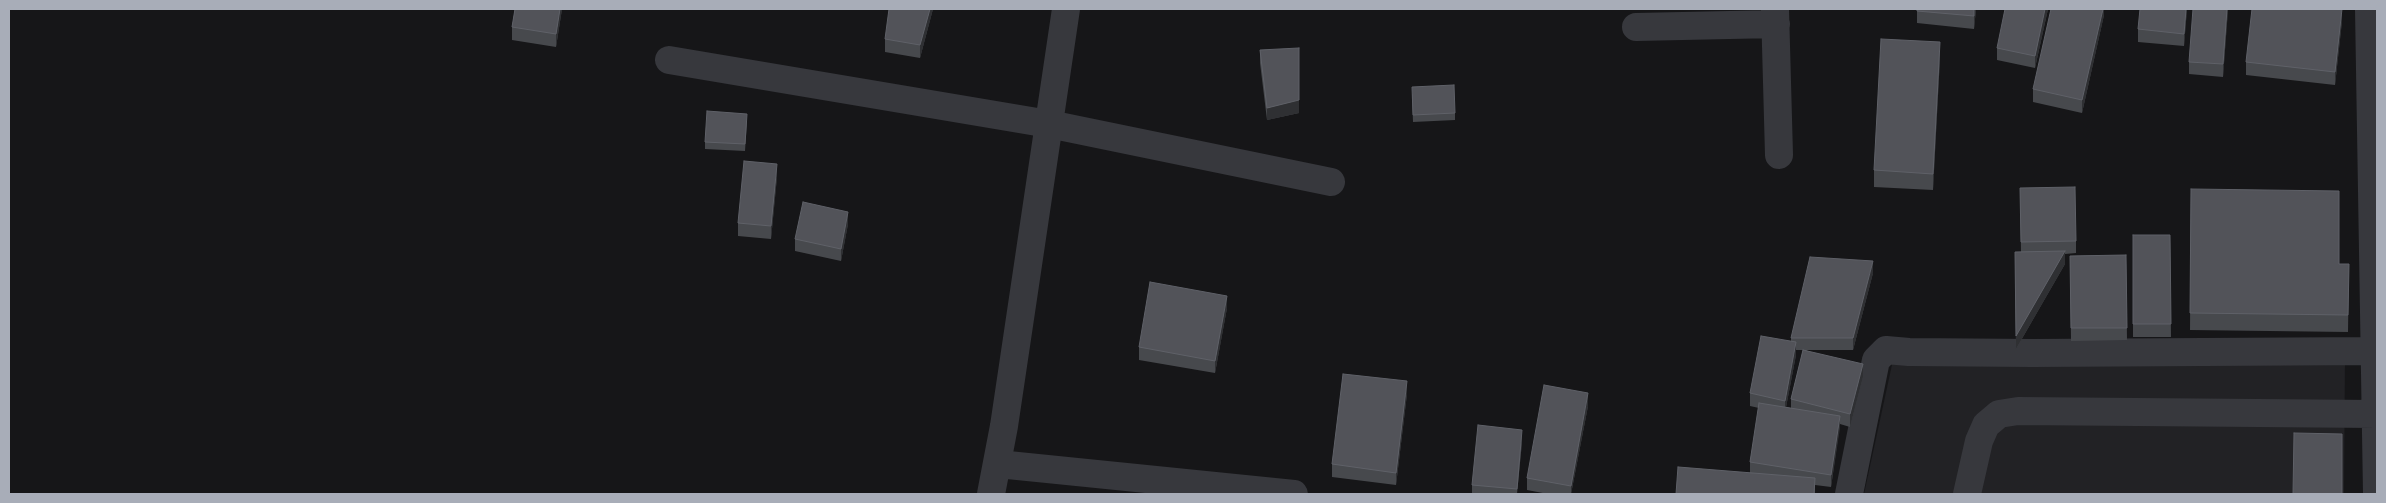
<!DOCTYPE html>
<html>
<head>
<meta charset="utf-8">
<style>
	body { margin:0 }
	#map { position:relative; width:2386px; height:503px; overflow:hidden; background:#161618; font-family:"Open Sans",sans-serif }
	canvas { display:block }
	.frame { position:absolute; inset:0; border:10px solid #a8adb8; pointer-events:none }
</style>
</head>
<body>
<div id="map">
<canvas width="2386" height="503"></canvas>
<div class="frame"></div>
</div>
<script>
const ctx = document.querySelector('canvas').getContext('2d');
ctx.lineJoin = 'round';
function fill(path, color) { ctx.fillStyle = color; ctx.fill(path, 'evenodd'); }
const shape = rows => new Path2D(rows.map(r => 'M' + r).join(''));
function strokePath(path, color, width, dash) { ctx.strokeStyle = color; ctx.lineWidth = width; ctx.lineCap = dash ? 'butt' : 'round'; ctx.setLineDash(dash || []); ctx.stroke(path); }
const built = shape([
	[2345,355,2344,494,1864,494,1893,360]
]);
const minor = shape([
	[1775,9,1779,155],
	[2369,9,2377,494],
	[1636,27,1776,24],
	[669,60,1049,124,1331,182],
	[998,464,1294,494],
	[991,494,1004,426,1066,9],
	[1849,494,1876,360,1886,350,1909,352,2032,353,2375,351],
	[1967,494,1979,441,1986,425,1999,414,2018,411,2376,414]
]);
const wall = shape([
	[515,9,562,9,556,47,512,40,512,27],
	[933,9,920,58,885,52,885,39],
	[1917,9,1976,9,1974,29,1917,23],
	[2048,9,2035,68,1997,60,1997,48],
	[2104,9,2104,15,2082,113,2033,102,2033,89],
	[2106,9,2133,9,2132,10],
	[2187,9,2184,46,2138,42,2138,29],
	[2227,9,2228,9,2223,77,2189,74,2189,62],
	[2342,21,2335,85,2246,75,2246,62],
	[1260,50,1299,113,1267,120,1260,63],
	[1940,58,1933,190,1874,187,1874,170],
	[1412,94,1455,113,1455,120,1413,122],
	[747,121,745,151,705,149,705,142],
	[777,177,771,239,738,236,738,223],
	[2020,188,2076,241,2076,253,2065,254,2065,264,2016,349,2015,252,2021,252],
	[2191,189,2339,264,2349,264,2348,332,2190,330],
	[848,224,841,261,795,251,795,239],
	[2133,235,2170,235,2171,337,2133,337],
	[2126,255,2127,340,2071,341,2070,256],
	[1873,273,1853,350,1806,350,1863,377,1850,427,1840,424,1831,487,1815,485,1815,494,1676,494,1750,473,1750,462,1759,408,1750,406,1750,393,1791,342,1791,338],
	[1796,350,1803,350,1791,399,1791,408,1786,407,1796,355],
	[1227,308,1215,373,1139,360,1139,347],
	[1407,394,1396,485,1332,477,1332,464],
	[1588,406,1571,494,1548,494,1527,490,1527,478],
	[1522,442,1517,494,1472,494,1472,485]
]);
const shadedWall = shape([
	[560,9,562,9,556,47,556,34],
	[930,9,933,9,920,58,920,45],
	[1974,9,1976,9,1974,29],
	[2045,9,2048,9,2035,68,2035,56],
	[2103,9,2104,9,2104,15,2082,113,2082,100],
	[2186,9,2187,9,2184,46,2184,34],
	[2227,9,2228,9,2228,11,2223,77,2223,64],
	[2342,9,2342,21,2335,85,2335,72],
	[1940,42,1940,58,1933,190,1933,174],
	[1299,100,1299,113,1267,120,1267,108],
	[777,164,777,177,771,239,771,226],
	[848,212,848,224,841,261,841,249],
	[2065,251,2065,264,2016,349,2016,336],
	[1873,261,1873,273,1853,350,1853,338],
	[1227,296,1227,308,1215,373,1215,361],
	[1796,342,1796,355,1785,413,1785,401],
	[1863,364,1863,377,1850,427,1850,414],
	[1407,381,1407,394,1396,485,1396,473],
	[1588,393,1588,406,1571,494,1571,486],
	[1840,416,1840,428,1831,487,1831,475],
	[1522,430,1522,442,1517,494]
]);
const building = shape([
	[515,9,560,9,556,34,512,27,515,9],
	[889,9,930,9,920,45,885,39,889,9],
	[1917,9,1974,9,1974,16,1917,11,1917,9],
	[2005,9,2045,9,2035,56,1997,48,2005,9],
	[2051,9,2103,9,2082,100,2033,89,2051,9],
	[2140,9,2186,9,2184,34,2138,29,2140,9],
	[2193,9,2227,9,2223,64,2189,62,2193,9],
	[2252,9,2342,9,2335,72,2246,62,2252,9],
	[1881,39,1940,42,1933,174,1874,170,1881,39],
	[1299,48,1299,100,1267,108,1260,50,1299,48],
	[1454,85,1455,113,1413,115,1412,87,1454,85],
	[707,111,747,114,745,144,705,142,707,111],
	[744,161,777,164,771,226,738,223,744,161],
	[2075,187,2076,241,2021,242,2020,188,2075,187],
	[2191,189,2339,191,2339,264,2349,264,2348,315,2190,313,2191,189],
	[803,202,848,212,841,249,795,239,803,202],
	[2133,235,2170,235,2171,324,2133,324,2133,235],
	[2065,251,2016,336,2015,252,2065,251],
	[2126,255,2127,328,2071,328,2070,256,2126,255],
	[1810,257,1873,261,1853,338,1791,338,1810,257],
	[1150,282,1227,296,1215,361,1139,347,1150,282],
	[1761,336,1796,342,1785,401,1750,393,1761,336],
	[1803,350,1863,364,1850,414,1791,399,1803,350],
	[1343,374,1407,381,1396,473,1332,464,1343,374],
	[1544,385,1588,393,1571,486,1527,478,1544,385],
	[1759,403,1840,416,1831,475,1750,462,1759,403],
	[1478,425,1522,430,1517,489,1472,485,1478,425],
	[2294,433,2342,434,2342,494,2293,494,2294,433],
	[1678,467,1815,478,1814,494,1676,494,1678,467]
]);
fill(built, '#222225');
strokePath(minor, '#37383d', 28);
fill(wall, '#47494d');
fill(shadedWall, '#2f3033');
fill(building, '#525359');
strokePath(building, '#5f6168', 1);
</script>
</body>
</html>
